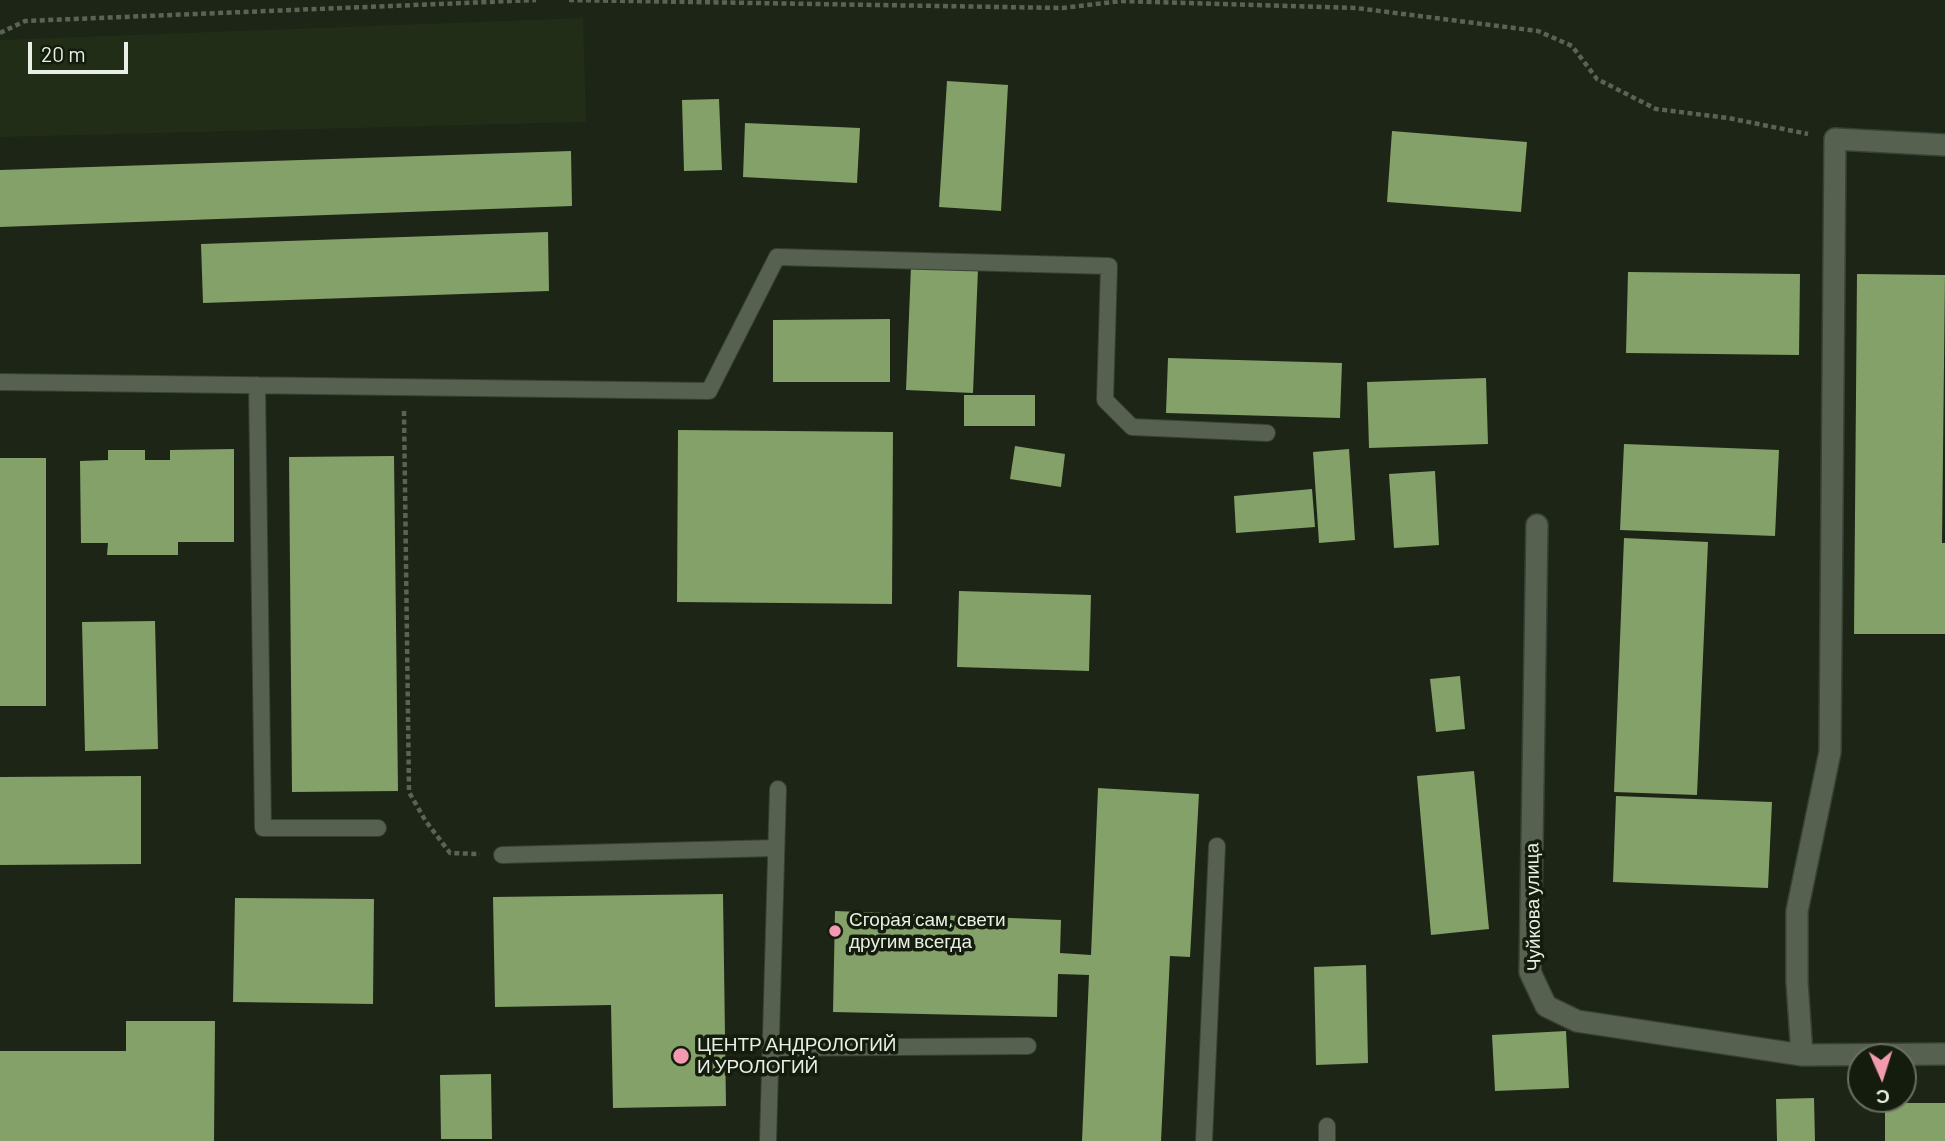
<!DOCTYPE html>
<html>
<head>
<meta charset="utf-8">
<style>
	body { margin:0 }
	#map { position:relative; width:1945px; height:1141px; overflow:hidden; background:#1d2516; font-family:Barlow,sans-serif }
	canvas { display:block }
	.north { position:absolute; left:1847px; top:1043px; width:70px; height:70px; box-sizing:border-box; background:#141c0d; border:2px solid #697063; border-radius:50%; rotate:177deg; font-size:19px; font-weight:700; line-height:28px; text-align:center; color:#e9efe5 }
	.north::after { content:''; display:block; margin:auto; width:24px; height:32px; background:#f29ab0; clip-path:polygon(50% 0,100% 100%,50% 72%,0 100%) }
	.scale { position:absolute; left:28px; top:42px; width:100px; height:32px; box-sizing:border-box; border:4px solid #e9efe5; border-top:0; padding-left:9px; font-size:21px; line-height:24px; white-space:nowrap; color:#e9efe5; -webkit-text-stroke:5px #141c0d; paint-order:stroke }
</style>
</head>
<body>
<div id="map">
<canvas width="1945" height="1141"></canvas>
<div class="north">С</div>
<div class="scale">20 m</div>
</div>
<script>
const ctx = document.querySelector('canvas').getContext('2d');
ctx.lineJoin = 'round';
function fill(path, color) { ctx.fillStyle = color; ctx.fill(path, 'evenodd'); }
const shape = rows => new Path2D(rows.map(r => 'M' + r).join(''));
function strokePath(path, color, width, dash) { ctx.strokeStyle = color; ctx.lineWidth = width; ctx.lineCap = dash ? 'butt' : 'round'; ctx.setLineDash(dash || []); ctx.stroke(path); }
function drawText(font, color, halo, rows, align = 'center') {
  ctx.font = font + ' Barlow,sans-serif'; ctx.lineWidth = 7; ctx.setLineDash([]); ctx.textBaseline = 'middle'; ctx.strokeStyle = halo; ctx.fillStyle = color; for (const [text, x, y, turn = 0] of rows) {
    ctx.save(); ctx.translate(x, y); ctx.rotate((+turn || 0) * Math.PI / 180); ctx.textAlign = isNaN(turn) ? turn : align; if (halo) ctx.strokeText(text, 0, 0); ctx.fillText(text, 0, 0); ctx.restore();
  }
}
const built = shape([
	[583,18,586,122,0,137,0,40]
]);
const building = shape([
	[947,81,1008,85,1001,211,939,207],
	[719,99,722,170,684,171,682,100],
	[745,123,860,128,857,183,743,177],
	[1392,131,1527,142,1521,212,1387,202],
	[571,151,572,206,0,227,0,170],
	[548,232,549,291,203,303,201,244],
	[911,266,978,269,973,393,906,390],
	[1628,272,1800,274,1799,355,1626,353],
	[1857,274,1945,275,1942,543,1945,543,1945,634,1854,634],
	[890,319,890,382,773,382,773,320],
	[1168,358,1342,363,1340,418,1166,413],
	[1486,378,1488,444,1369,448,1367,382],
	[964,395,1035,395,1035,426,964,426],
	[678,430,893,432,892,604,677,602],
	[1624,444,1779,450,1775,536,1620,530],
	[1015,446,1065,454,1061,487,1010,479],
	[234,449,234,542,178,542,178,555,107,555,108,543,81,543,80,461,108,460,108,450,145,450,145,460,170,460,170,450],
	[1349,449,1355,540,1319,543,1313,452],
	[394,456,398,791,292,792,289,457],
	[0,458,46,458,46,706,0,706],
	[1435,471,1439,545,1394,548,1389,474],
	[1312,489,1315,527,1236,533,1234,496],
	[1624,538,1708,542,1697,795,1614,792],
	[959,591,1091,595,1089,671,957,667],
	[155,621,158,749,85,751,82,622],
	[1460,676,1465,729,1436,732,1430,679],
	[1474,771,1489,929,1431,935,1417,776],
	[141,776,141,864,0,865,0,777],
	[1098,788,1199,794,1190,957,1170,956,1161,1141,1082,1141,1089,975,1058,974,1057,1017,833,1012,835,911,1061,920,1060,953,1091,955],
	[1616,796,1772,802,1768,888,1613,882],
	[723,894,726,1106,613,1108,611,1005,495,1007,493,897],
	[235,898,374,899,373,1004,233,1002],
	[1366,965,1368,1063,1316,1065,1314,967],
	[126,1021,215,1021,214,1141,0,1141,0,1051,126,1051],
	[1566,1031,1569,1088,1495,1091,1492,1035],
	[491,1074,492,1139,441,1139,440,1075],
	[1814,1098,1815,1141,1777,1141,1776,1099],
	[1885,1103,1945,1103,1945,1141,1885,1141]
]);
const path = shape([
	[569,0,1062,8,1121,1,1356,8,1538,31,1572,46,1597,79,1656,109,1728,118,1808,134],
	[0,33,25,21,536,0],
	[404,411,409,792,425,820,450,853,480,854]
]);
const lane = shape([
	[0,382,709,391,777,257,1109,266,1105,400,1132,427,1267,433],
	[257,385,263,828,378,828],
	[502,855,776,848],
	[771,1048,1028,1046],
	[1327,1126,1327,1141],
	[768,1141,778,789],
	[1204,1141,1217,846]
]);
const street = shape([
	[1537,525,1530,972,1546,1006,1577,1021,1802,1055,1945,1054],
	[1802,1055,1797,982,1797,911,1830,752,1835,139,1945,145]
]);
const markers = [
	[835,931,7,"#f29ab0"],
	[681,1056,9,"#f29ab0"]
];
const streetNames = [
	["Чуйкова улица",1533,907,-91]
];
const poiNames = [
	["Сгорая сам, свети",849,920],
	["другим всегда",849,942],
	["ЦЕНТР АНДРОЛОГИЙ",697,1045],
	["И УРОЛОГИЙ",697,1067]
];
fill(built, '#222d18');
fill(building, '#83a168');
strokePath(lane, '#394035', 18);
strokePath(street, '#394035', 24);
strokePath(path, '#5b6355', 4.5, [5, 3.5]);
strokePath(lane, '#57614f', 16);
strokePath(street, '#57614f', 21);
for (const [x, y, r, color] of markers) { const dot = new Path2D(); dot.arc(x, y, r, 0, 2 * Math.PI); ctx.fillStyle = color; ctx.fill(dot); strokePath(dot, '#141c0d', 2.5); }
drawText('19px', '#e9efe5', '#141c0d', streetNames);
drawText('19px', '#e9efe5', '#141c0d', poiNames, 'left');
</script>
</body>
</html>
